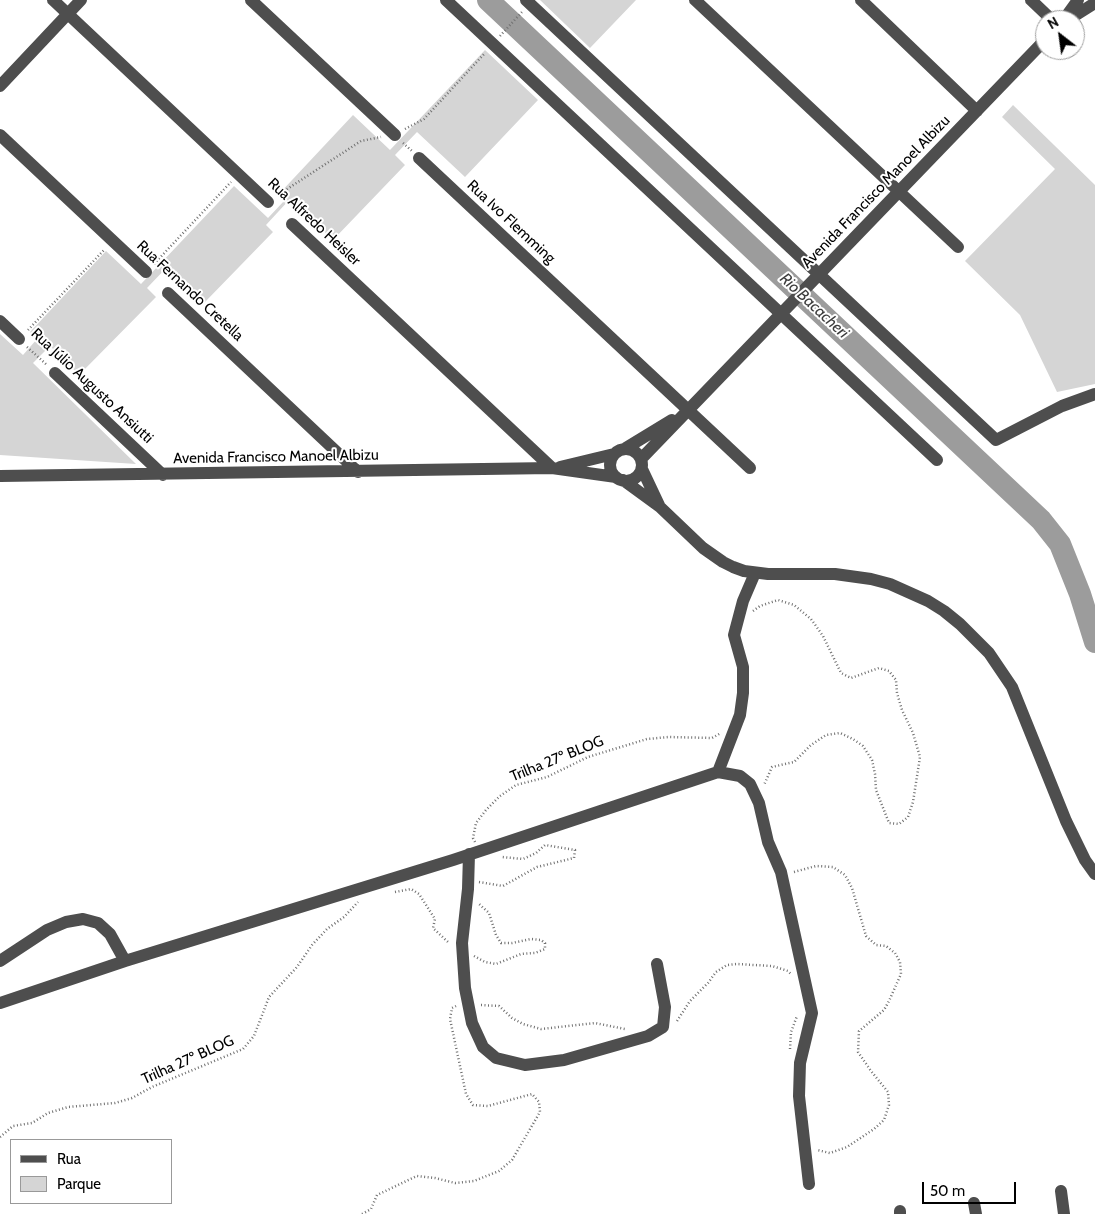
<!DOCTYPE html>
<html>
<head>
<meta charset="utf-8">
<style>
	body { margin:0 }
	#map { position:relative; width:1095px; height:1214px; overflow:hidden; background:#fff; font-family:Cabin,sans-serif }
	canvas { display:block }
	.legend { position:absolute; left:10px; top:1139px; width:162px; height:65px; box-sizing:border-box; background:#fff; border:1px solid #999; margin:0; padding:6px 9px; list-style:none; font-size:15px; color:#000 }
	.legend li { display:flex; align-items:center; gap:10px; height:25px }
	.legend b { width:25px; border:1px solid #999 }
	.north { position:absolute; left:1035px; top:10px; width:50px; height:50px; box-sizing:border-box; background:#fff; border:1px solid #999; border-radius:50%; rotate:330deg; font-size:14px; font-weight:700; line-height:20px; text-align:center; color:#000 }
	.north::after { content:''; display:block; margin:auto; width:18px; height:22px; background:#000; clip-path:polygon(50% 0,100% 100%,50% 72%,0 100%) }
	.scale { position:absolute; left:922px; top:1182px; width:94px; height:22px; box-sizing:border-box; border:2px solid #000; border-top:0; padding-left:6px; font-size:15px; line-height:18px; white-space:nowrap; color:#000; -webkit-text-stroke:4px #fff; paint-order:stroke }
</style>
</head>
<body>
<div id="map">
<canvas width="1095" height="1214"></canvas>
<ul class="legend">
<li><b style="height:6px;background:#4e4e4e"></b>Rua</li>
<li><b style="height:14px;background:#d5d5d5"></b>Parque</li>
</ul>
<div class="north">N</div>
<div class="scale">50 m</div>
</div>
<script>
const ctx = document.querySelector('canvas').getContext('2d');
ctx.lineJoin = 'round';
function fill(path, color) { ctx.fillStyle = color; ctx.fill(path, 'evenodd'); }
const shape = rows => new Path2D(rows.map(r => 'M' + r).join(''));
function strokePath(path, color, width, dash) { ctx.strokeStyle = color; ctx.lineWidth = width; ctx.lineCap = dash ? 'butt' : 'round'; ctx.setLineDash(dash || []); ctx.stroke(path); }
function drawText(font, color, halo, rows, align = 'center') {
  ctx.font = font + ' Cabin,sans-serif'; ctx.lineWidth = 4; ctx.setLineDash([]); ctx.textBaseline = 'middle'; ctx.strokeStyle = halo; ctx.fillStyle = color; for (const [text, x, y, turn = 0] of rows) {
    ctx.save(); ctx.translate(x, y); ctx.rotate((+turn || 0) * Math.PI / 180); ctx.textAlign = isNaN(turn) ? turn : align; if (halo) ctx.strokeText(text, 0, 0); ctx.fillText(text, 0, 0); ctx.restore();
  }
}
const green = shape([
	[540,0,636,0,590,48],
	[485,50,538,100,465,177,417,132,395,155,405,165,333,240,290,199,266,225,273,232,205,302,168,266,147,288,156,297,79,375,50,346,33,363,136,464,0,455,0,334,23,355,37,339,30,332,106,251,141,284,234,186,268,218,284,201,278,195,353,115,390,150],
	[1013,105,1095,185,1095,384,1057,392,1020,315,965,261,1055,169,1002,117]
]);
const river = shape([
	[488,0,1041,520,1060,544,1080,594,1095,642]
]);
const path = shape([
	[500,36,522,12],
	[405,129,424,119,485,53],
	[403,143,412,151],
	[278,195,361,141,381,137],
	[154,264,231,182],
	[28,330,105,249],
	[27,347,47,365],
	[753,611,760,606,778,600,794,605,811,619,823,636,841,673,851,678,879,668,889,671,896,680,897,693,902,710,913,733,920,757,913,802,908,817,899,824,889,823,876,790,875,774,872,760,863,746,853,739,840,733,826,735,811,745,794,762,772,767,764,785],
	[475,842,473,838,476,823,486,810,500,796,516,785,547,777,588,757,647,739,669,737,712,738,721,733],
	[794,872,816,866,833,867,845,875,852,888,866,936,876,945,886,946,895,953,900,962,901,974,889,1001,884,1010,859,1031,858,1052,871,1071,888,1092,889,1105,884,1120,874,1129,847,1147,830,1153,817,1150],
	[479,882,503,886,537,867,574,858,575,850,545,845,536,853,523,859,502,857],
	[395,892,411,889,419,894,435,919,433,928,449,943],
	[474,956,485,962,496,964,521,954,535,953,545,949,545,943,541,940,531,939,512,943,501,943,496,935,489,913,478,903],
	[481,1005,499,1006,512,1018,523,1024,541,1029,595,1023,625,1029],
	[677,1021,690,1001,708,983,716,972,727,965,737,964,772,966,788,971,791,974],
	[790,1049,791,1032,797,1016],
	[0,1137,13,1126,32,1123,48,1113,68,1107,115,1103,132,1098,152,1087,243,1049,254,1036,269,997,297,967,312,945,327,929,344,917,358,902],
	[362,1214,371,1209,377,1195,417,1176,435,1178,455,1183,474,1181,499,1171,512,1160,540,1112,539,1102,532,1094,488,1106,473,1105,466,1094,450,1019,452,1008,456,1006]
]);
const minor = shape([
	[53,0,268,202],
	[251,0,395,135],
	[446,0,937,460],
	[526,0,996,440,1062,406,1095,394],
	[695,0,958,247],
	[861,0,977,111],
	[1031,0,1052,20],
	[1065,18,1078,0],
	[1068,20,1095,3],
	[0,86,81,0],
	[0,135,146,272],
	[419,158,750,468],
	[292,224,552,468],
	[168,293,358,472],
	[0,321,19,339],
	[55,373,163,475],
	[626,448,672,420],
	'610 465a16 16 0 1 1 32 0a16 16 0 1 1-32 0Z',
	[641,459,1045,40],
	[560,467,614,454],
	[642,469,659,505],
	[0,476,552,468,616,477],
	[623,480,660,507,703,548,723,562,733,567,744,571,768,574,835,574,871,579,890,584,928,601,944,611,960,624,989,653,1012,687,1066,821,1085,860,1095,874],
	[718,772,740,715,743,693,743,667,734,635,743,601,755,573],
	[469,854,468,889,462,943,465,988,472,1023,483,1047,496,1058,525,1065,564,1060,648,1036,663,1027,665,1007,657,964],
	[0,961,47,930,66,922,83,919,98,923,110,934,125,961],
	[0,1003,125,961,453,860,718,772,740,776,750,784,759,803,768,842,781,872,812,1013,800,1063,799,1096,809,1184],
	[1061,1191,1064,1214],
	[974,1203,976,1214],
	[900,1211,900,1214]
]);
const streetNames = [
	["Avenida Francisco Manoel Albizu",876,192,-46],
	["Rua Alfredo Heisler",314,222,43],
	["Rua Ivo Flemming",511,222,43],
	["Rua Fernando Cretella",190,291,43],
	["Rua Júlio Augusto Ansiutti",92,386,43],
	["Avenida Francisco Manoel Albizu",276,457,-1],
	["Trilha 27º BLOG",557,759,-22],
	["Trilha 27º BLOG",188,1060,-24]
];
const waterNames = [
	["Rio Bacacheri",814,306,43]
];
fill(green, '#d5d5d5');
strokePath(river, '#9c9c9c', 22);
strokePath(path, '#707070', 2.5, [1, 2.5]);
strokePath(minor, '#4e4e4e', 12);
drawText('15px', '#000', '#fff', streetNames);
drawText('italic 16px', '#3d3d3d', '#fff', waterNames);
</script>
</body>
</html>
